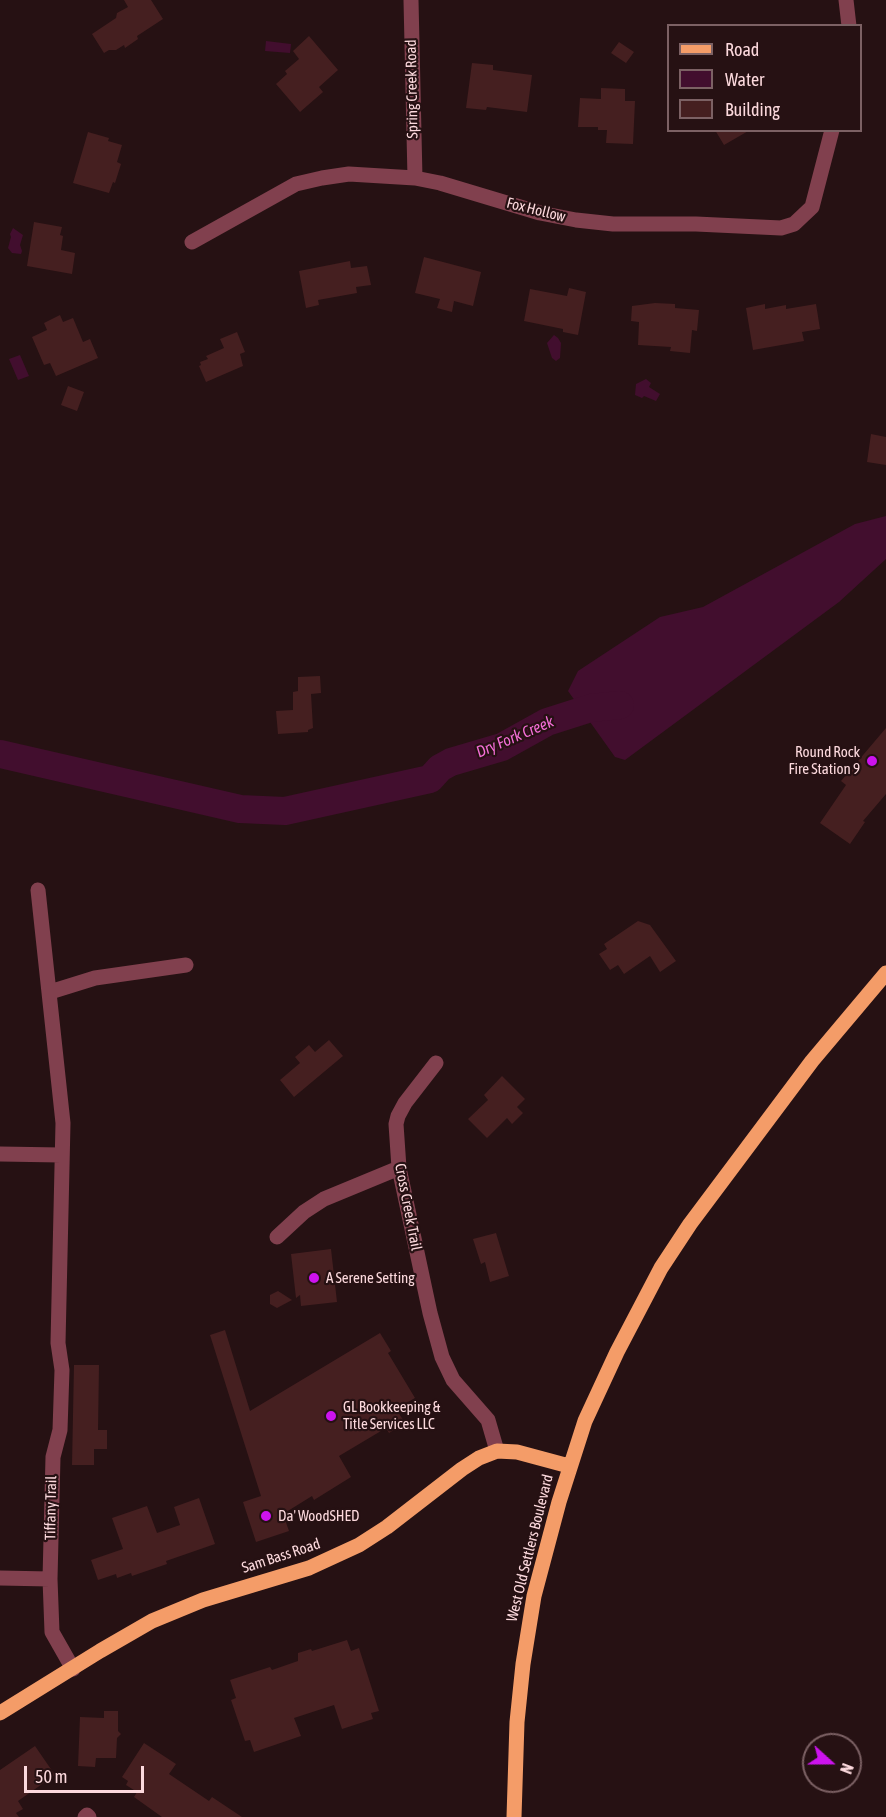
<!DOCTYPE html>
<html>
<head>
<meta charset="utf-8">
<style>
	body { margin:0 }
	#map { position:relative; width:886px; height:1817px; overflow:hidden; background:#261113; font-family:"Asap Condensed",sans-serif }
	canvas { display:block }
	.legend { position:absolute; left:667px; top:24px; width:195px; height:108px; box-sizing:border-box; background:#261113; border:2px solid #7c6164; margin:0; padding:8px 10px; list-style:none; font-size:18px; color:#fcd9dd }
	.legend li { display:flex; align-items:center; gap:12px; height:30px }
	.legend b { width:30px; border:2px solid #7c6164 }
	.north { position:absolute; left:802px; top:1733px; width:60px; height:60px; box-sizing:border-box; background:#261113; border:2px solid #7c6164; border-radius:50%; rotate:111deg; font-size:16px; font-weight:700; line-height:24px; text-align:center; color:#fcd9dd }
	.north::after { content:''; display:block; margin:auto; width:21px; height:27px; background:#cd13ee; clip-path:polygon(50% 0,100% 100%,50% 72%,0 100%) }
	.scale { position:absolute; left:24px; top:1766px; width:120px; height:27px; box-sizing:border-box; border:3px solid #fcd9dd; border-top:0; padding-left:8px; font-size:18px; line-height:21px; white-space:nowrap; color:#fcd9dd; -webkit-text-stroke:4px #261113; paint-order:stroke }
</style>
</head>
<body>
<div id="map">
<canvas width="886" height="1817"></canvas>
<ul class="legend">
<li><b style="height:8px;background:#f49c68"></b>Road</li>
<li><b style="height:16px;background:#420e2e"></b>Water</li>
<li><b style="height:16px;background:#451f20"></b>Building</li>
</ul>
<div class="north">N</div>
<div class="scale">50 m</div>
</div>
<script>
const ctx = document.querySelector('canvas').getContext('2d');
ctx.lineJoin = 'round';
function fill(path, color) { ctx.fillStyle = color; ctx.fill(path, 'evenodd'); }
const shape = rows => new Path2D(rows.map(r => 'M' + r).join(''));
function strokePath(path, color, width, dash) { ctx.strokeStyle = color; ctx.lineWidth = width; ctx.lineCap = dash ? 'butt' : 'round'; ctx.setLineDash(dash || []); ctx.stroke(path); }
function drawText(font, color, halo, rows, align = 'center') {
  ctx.font = font + ' "Asap Condensed",sans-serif'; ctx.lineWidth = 4.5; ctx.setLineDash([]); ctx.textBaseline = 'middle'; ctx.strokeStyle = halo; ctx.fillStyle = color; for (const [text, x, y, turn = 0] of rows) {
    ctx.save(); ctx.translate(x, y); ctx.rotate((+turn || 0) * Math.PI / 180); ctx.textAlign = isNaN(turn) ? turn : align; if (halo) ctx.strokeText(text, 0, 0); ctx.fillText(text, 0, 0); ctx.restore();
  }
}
const water = shape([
	[266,41,291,44,290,53,265,51],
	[13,228,23,235,20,245,22,251,21,254,12,253,8,248,11,237,10,234],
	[554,335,558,338,561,343,560,358,556,361,552,358,547,343],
	[20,355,29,376,18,380,9,359],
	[646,379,651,383,649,387,660,394,656,401,644,396,642,398,635,395,636,384],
	[886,516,886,559,839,602,625,760,615,757,568,691,578,671,660,617,703,607,855,524]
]);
const river = shape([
	[0,754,240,809,285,811,430,779,440,768,451,762,502,747,547,722,591,708,620,705]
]);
const building = shape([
	[124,0,151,0,163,19,137,36,138,39,125,48,124,45,116,50,109,50,104,53,92,34,116,18,117,13,128,7],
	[309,36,338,70,319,87,323,92,300,112,276,84,287,74,285,71,299,59,293,51],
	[619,42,634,52,626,63,611,53],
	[472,63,493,65,493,70,532,75,527,112,487,107,486,110,466,108],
	[601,88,625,89,625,101,635,101,633,144,606,143,607,130,598,130,598,127,578,127,580,98,601,99],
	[715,130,750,130,724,145],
	[88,132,109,138,108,141,122,145,117,162,121,164,115,183,113,182,109,193,73,183],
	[34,222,62,227,60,235,63,236,61,250,75,253,72,274,27,266],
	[424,257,481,272,473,306,454,301,452,312,437,308,440,299,415,293],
	[350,261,351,268,367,266,371,285,356,287,357,293,318,300,319,305,306,308,299,271],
	[569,288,586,292,578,335,563,332,563,329,524,321,530,289,567,296],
	[655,303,675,304,675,308,699,310,697,331,692,330,690,353,670,351,671,347,638,345,639,322,631,321,632,306],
	[765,304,765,309,786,305,786,309,816,304,820,329,802,332,804,341,753,350,746,308],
	[60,315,63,322,73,318,83,342,90,339,98,358,56,376,50,363,44,365,32,337,47,330,44,323],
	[237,332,245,352,240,354,243,366,206,382,199,366,201,365,200,362,208,359,206,356,224,348,220,339],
	[68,386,84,392,77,411,61,405],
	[871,434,886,437,886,465,867,462],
	[320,676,321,693,311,694,313,728,308,730,308,732,278,734,276,711,293,710,293,692,298,691,298,677],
	[886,728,886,794,863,821,865,822,850,844,820,823,846,785,841,781],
	[638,921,650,925,676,961,660,972,650,956,624,974,618,965,610,970,599,954,607,949,604,944],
	[329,1040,343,1056,294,1097,280,1080,300,1063,295,1057,309,1045,315,1052],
	[502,1076,525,1099,517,1107,523,1113,512,1124,507,1118,487,1138,468,1119,488,1100,484,1095],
	[496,1233,509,1276,490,1282,485,1262,481,1264,473,1239],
	[331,1249,337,1302,301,1306,300,1295,296,1298,291,1254],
	[278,1291,292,1300,277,1308,270,1304,270,1295],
	[225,1330,250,1411,380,1333,391,1351,388,1353,415,1398,396,1409,405,1423,389,1433,386,1428,339,1456,351,1477,314,1500,312,1496,283,1514,289,1531,256,1542,243,1502,261,1496,210,1335],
	[74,1365,99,1365,98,1430,107,1430,107,1449,94,1449,94,1465,72,1465],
	[199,1498,215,1544,166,1561,167,1564,132,1576,131,1573,117,1578,116,1574,98,1580,91,1560,123,1549,112,1518,147,1506,157,1533,180,1525,174,1507],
	[347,1640,351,1651,359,1648,379,1711,371,1713,373,1719,342,1729,334,1705,294,1718,301,1736,254,1752,250,1740,245,1741,231,1700,236,1698,230,1680,270,1667,272,1670,298,1661,298,1653,311,1649,312,1651],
	[104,1711,118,1711,118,1731,121,1734,117,1738,116,1758,96,1758,95,1767,78,1766,80,1717,104,1718],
	[144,1743,176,1764,169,1774,209,1801,212,1797,242,1817,162,1817,134,1797,137,1792,126,1785,128,1781,122,1777],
	[35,1746,55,1775,18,1801,23,1809,16,1813,19,1817,0,1817,0,1770]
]);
const minor = shape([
	[411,0,415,178],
	[846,0,849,26],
	[192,242,296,184,322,178,349,174,415,178,440,183,540,213,576,220,613,224,696,224,781,228,794,224,812,207,832,130],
	[38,890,63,1123,58,1343,62,1370,60,1430,53,1457,50,1579,52,1632,73,1669],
	[50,992,95,978,186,965],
	[436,1063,405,1103,398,1116,396,1124,399,1168,430,1313,442,1357,453,1380,488,1420,497,1451],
	[0,1154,61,1155],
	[277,1237,304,1212,324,1199,399,1168],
	[0,1578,50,1579],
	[85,1817,87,1815,89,1817]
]);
const major = shape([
	[0,1713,100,1651,152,1621,203,1600,309,1568,359,1545,387,1527,462,1469,479,1458,497,1451,517,1452,569,1466],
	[514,1817,517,1722,523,1664,534,1596,559,1502,585,1421,617,1352,661,1268,690,1224,812,1061,886,973]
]);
const markers = [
	[872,761,6,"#cd13ee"],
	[314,1278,6,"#cd13ee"],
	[331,1416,6,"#cd13ee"],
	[266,1516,6,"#cd13ee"]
];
const streetNames = [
	["Spring Creek Road",412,89,-91],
	["Fox Hollow",536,210,14],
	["Cross Creek Trail",408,1207,79],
	["Tiffany Trail",51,1508,-89],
	["West Old Settlers Boulevard",530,1548,-76],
	["Sam Bass Road",281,1556,-18]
];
const poiNames = [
	["Round Rock",860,752,"right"],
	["Fire Station 9",860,769,"right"],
	["A Serene Setting",326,1278],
	["GL Bookkeeping &",343,1407],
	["Title Services LLC",343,1424],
	["Da' WoodSHED",278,1516]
];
const waterNames = [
	["Dry Fork Creek",515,737,-23]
];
fill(water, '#420e2e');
strokePath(river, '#420e2e', 28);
fill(building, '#451f20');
strokePath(minor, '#81404e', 15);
strokePath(major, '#f49c68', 15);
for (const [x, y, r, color] of markers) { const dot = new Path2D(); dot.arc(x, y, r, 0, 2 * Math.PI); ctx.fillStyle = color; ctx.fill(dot); strokePath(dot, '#261113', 2); }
drawText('15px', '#fcd9dd', '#261113', streetNames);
drawText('15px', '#fcd9dd', '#261113', poiNames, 'left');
drawText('italic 16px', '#f56ed8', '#261113', waterNames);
</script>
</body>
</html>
